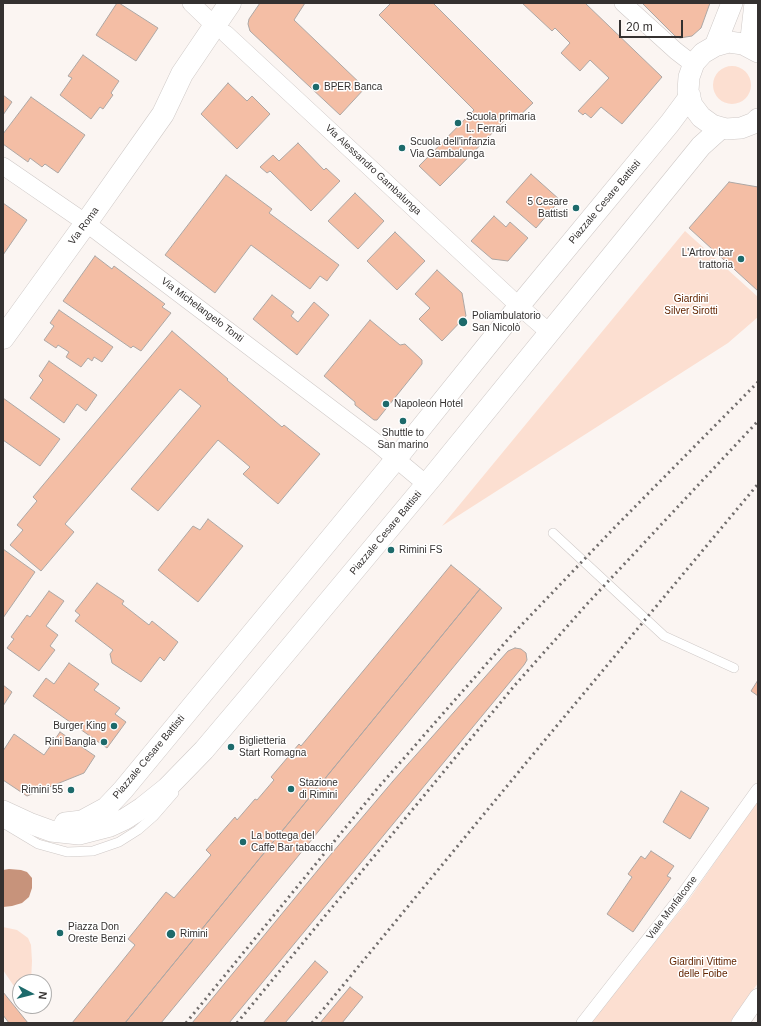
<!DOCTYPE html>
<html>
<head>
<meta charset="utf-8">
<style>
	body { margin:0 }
	#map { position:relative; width:761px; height:1026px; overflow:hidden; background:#fbf5f2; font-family:Helvetica,sans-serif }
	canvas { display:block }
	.frame { position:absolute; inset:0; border:4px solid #343130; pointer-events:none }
	.north { position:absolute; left:12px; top:974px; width:40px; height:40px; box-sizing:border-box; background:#fff; border:1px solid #aeadac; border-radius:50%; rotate:97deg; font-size:11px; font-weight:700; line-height:16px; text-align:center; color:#343130 }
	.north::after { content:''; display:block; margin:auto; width:14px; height:18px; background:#1d6a6b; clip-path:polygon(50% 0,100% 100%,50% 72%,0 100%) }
	.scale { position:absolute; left:619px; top:20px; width:64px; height:18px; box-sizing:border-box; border:2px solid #343130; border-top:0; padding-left:5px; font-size:12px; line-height:14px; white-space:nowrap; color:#343130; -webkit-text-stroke:3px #fff; paint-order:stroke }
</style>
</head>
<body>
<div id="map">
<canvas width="761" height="1026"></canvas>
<div class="frame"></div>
<div class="north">N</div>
<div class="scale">20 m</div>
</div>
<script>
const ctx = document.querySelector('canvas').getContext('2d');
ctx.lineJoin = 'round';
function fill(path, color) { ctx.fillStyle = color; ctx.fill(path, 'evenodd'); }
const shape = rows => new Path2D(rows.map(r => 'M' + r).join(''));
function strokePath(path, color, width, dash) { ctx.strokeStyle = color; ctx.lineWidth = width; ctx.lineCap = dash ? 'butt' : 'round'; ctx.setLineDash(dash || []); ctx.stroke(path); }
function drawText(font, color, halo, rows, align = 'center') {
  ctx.font = font + ' Helvetica,sans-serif'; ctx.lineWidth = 3; ctx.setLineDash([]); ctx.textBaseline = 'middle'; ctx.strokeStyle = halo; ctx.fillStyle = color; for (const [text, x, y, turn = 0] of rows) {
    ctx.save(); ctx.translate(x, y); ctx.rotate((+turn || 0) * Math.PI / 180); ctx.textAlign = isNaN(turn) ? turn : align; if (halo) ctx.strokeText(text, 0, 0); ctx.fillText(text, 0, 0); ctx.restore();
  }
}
const green = shape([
	'713 85a19 19 0 1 1 38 0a19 19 0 1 1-38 0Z',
	[685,231,758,297,758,317,728,343,442,526],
	[758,800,758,983,730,1023,590,1023,688,901],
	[3,927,17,930,28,938,31,945,32,961,31,982,20,982,20,995,3,970]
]);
const water = shape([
	[9,869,21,870,27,872,32,878,32,888,29,897,22,903,12,906,3,907,3,870]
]);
const building = shape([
	[117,3,119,3,158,28,136,61,96,35,117,3],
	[260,3,305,3,294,20,365,88,340,115,250,31,248,24,249,19,260,3],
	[391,3,433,3,533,103,515,120,510,115,440,186,419,166,474,110,379,15,391,3],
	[522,3,585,3,662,77,622,124,601,107,591,118,585,113,583,115,578,111,609,78,590,60,580,71,561,53,570,43,555,28,552,31,522,3],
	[642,3,710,3,701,28,692,36,680,38,675,36,642,3],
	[83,55,119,81,111,93,113,95,103,109,100,107,91,119,60,95,72,78,68,76,83,55],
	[228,83,247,101,252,96,270,114,237,149,201,114,228,83],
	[3,95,12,102,3,115,3,95],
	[31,97,85,135,58,173,45,164,42,167,30,158,28,162,3,144,3,134,31,97],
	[298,143,324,170,326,168,340,181,311,211,270,171,267,173,260,167,273,155,279,161,298,143],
	[531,174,560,200,536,228,506,202,531,174],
	[226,175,272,209,269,213,339,265,327,281,320,276,310,289,251,245,215,293,165,255,226,175],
	[729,182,758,187,758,291,689,228,729,182],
	[355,193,384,221,358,249,328,221,355,193],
	[3,203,27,220,3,255,3,203],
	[494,216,506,227,510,222,528,238,508,261,492,259,471,241,494,216],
	[395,232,425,261,397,290,367,261,395,232],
	[95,256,112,269,114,266,165,304,162,307,171,313,141,351,133,346,131,348,63,301,95,256],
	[437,270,462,293,466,316,442,341,419,319,430,308,415,294,437,270],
	[272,295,294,312,291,316,298,322,314,302,329,315,297,355,253,319,272,295],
	[59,310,113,347,102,362,94,357,92,361,88,358,81,367,66,357,69,352,58,345,56,348,44,340,54,326,50,323,59,310],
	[370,320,400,345,405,344,422,360,422,364,377,420,374,420,355,405,355,402,324,376,370,320],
	[172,331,228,379,227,380,282,427,284,425,320,454,278,504,243,474,250,467,218,440,158,511,131,489,201,406,180,389,65,524,74,532,41,571,10,545,23,530,17,525,37,501,33,497,172,331],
	[49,361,97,395,86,411,77,404,64,423,30,398,43,380,39,376,49,361],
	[3,398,60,439,40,466,3,440,3,398],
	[208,519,243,546,198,602,158,570,193,526,200,530,208,519],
	[3,549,35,572,3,618,3,549],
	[451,565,480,589,125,1023,72,1023,135,945,128,939,166,892,174,898,200,868,211,855,206,850,235,817,237,820,255,799,257,800,274,780,271,777,299,744,301,746,451,565],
	[97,583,124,601,122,604,149,625,152,621,178,642,164,661,160,657,141,682,112,663,110,654,113,650,75,621,80,615,75,611,97,583],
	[480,589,502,608,161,1023,125,1023,480,589],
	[49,591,64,601,46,626,58,635,50,646,55,650,39,671,7,648,14,639,11,637,27,615,30,617,49,591],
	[515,648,521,649,526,653,527,660,524,665,229,1023,192,1023,327,859,393,781,508,651,515,648],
	[69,663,99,684,94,690,120,708,115,714,126,722,107,748,33,696,46,678,54,684,69,663],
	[758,680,758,696,751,691,758,680],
	[3,685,12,692,3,706,3,685],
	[60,732,95,756,84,773,27,796,3,780,3,751,14,734,44,755,60,732],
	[681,791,709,808,690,839,663,822,681,791],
	[651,851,674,866,667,876,671,878,633,932,607,914,632,877,628,874,641,856,645,859,651,851],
	[315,961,328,972,285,1023,263,1023,315,961],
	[350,987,363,997,342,1023,320,1023,350,987],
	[3,992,28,1023,9,1023,3,1015,3,992]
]);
const service = shape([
	[553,533,664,636,734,668],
	[3,823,38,844,67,852,93,851,119,842,138,830,154,816,174,793]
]);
const pedestrian = shape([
	[583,1023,680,899,758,790]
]);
const minor = shape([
	[191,3,215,26],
	[623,3,676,51,689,61,694,63],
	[226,34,519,306,550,333],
	[3,166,86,223,378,444,426,484],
	[740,1023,758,997]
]);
const tertiary = shape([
	[715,46,732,3],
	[750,47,755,3],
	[758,52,743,44,729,42,715,46,703,53,694,63,689,77,688,91,692,105,701,117,712,125,726,129,741,128,754,123,758,119],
	[3,811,29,823,51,831,79,834,110,826,125,819,142,808,167,788,204,750,253,692,433,476,701,146,721,128],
	[65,823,82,821,106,808,123,790,396,459,519,306,670,123,690,96]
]);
const secondary = shape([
	[3,338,86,223,163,114,182,74,230,3]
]);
const rail = shape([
	[186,1023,377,789,510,637,617,525,758,382],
	[237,1023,515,685,587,604,758,421],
	[312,1023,540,746,758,484]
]);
const markers = [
	[316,87,4,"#1d6a6b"],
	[458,123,4,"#1d6a6b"],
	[402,148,4,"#1d6a6b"],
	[576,208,4,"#1d6a6b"],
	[741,259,4,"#1d6a6b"],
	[463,322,5,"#1d6a6b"],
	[386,404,4,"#1d6a6b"],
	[403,421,4,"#1d6a6b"],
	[391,550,4,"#1d6a6b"],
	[114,726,4,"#1d6a6b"],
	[104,742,4,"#1d6a6b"],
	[231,747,4,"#1d6a6b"],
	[291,789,4,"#1d6a6b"],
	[71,790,4,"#1d6a6b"],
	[243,842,4,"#1d6a6b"],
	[60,933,4,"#1d6a6b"],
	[171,934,5,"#1d6a6b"]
];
const poiNames = [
	["BPER Banca",324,87],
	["Scuola primaria",466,117],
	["L. Ferrari",466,129],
	["Scuola dell'infanzia",410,142],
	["Via Gambalunga",410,154],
	["5 Cesare",568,202,"right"],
	["Battisti",568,214,"right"],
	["L'Artrov bar",733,253,"right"],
	["trattoria",733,265,"right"],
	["Poliambulatorio",472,316],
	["San Nicolò",472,328],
	["Napoleon Hotel",394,404],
	["Shuttle to",403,433,"center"],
	["San marino",403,445,"center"],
	["Rimini FS",399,550],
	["Burger King",106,726,"right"],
	["Biglietteria",239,741],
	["Start Romagna",239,753],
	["Rini Bangla",96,742,"right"],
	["Stazione",299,783],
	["di Rimini",299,795],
	["Rimini 55",63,790,"right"],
	["La bottega del",251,836],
	["Caffe Bar tabacchi",251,848],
	["Piazza Don",68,927],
	["Oreste Benzi",68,939],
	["Rimini",180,934]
];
const streetNames = [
	["Via Alessandro Gambalunga",373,170,43],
	["Piazzale Cesare Battisti",605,202,-50],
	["Via Roma",84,226,-54],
	["Via Michelangelo Tonti",202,310,37],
	["Piazzale Cesare Battisti",386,533,-50],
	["Piazzale Cesare Battisti",149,757,-50],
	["Viale Monfalcone",672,908,-53]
];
const parkNames = [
	["Giardini",691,299],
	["Silver Sirotti",691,311],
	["Giardini Vittime",703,962],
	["delle Foibe",703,974]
];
fill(green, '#fcdfd1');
fill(water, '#c7937b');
fill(building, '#f4bea5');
strokePath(building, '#ada7a4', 1);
strokePath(service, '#cfc9c7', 10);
strokePath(pedestrian, '#cfc9c7', 14);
strokePath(minor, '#cfc9c7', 18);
strokePath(tertiary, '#cfc9c7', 22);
strokePath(secondary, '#cfc9c7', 23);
strokePath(service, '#fff', 9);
strokePath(pedestrian, '#fff', 13);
strokePath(minor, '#fff', 17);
strokePath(tertiary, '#fff', 21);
strokePath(secondary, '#fff', 22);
strokePath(rail, '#716d6c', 3, [2, 4]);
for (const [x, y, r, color] of markers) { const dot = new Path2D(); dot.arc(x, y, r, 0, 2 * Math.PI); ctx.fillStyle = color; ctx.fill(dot); strokePath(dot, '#fff', 1.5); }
drawText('10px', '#343130', '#fff', poiNames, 'left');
drawText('10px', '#343130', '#fff', streetNames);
drawText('10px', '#632500', '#fff', parkNames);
</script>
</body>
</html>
